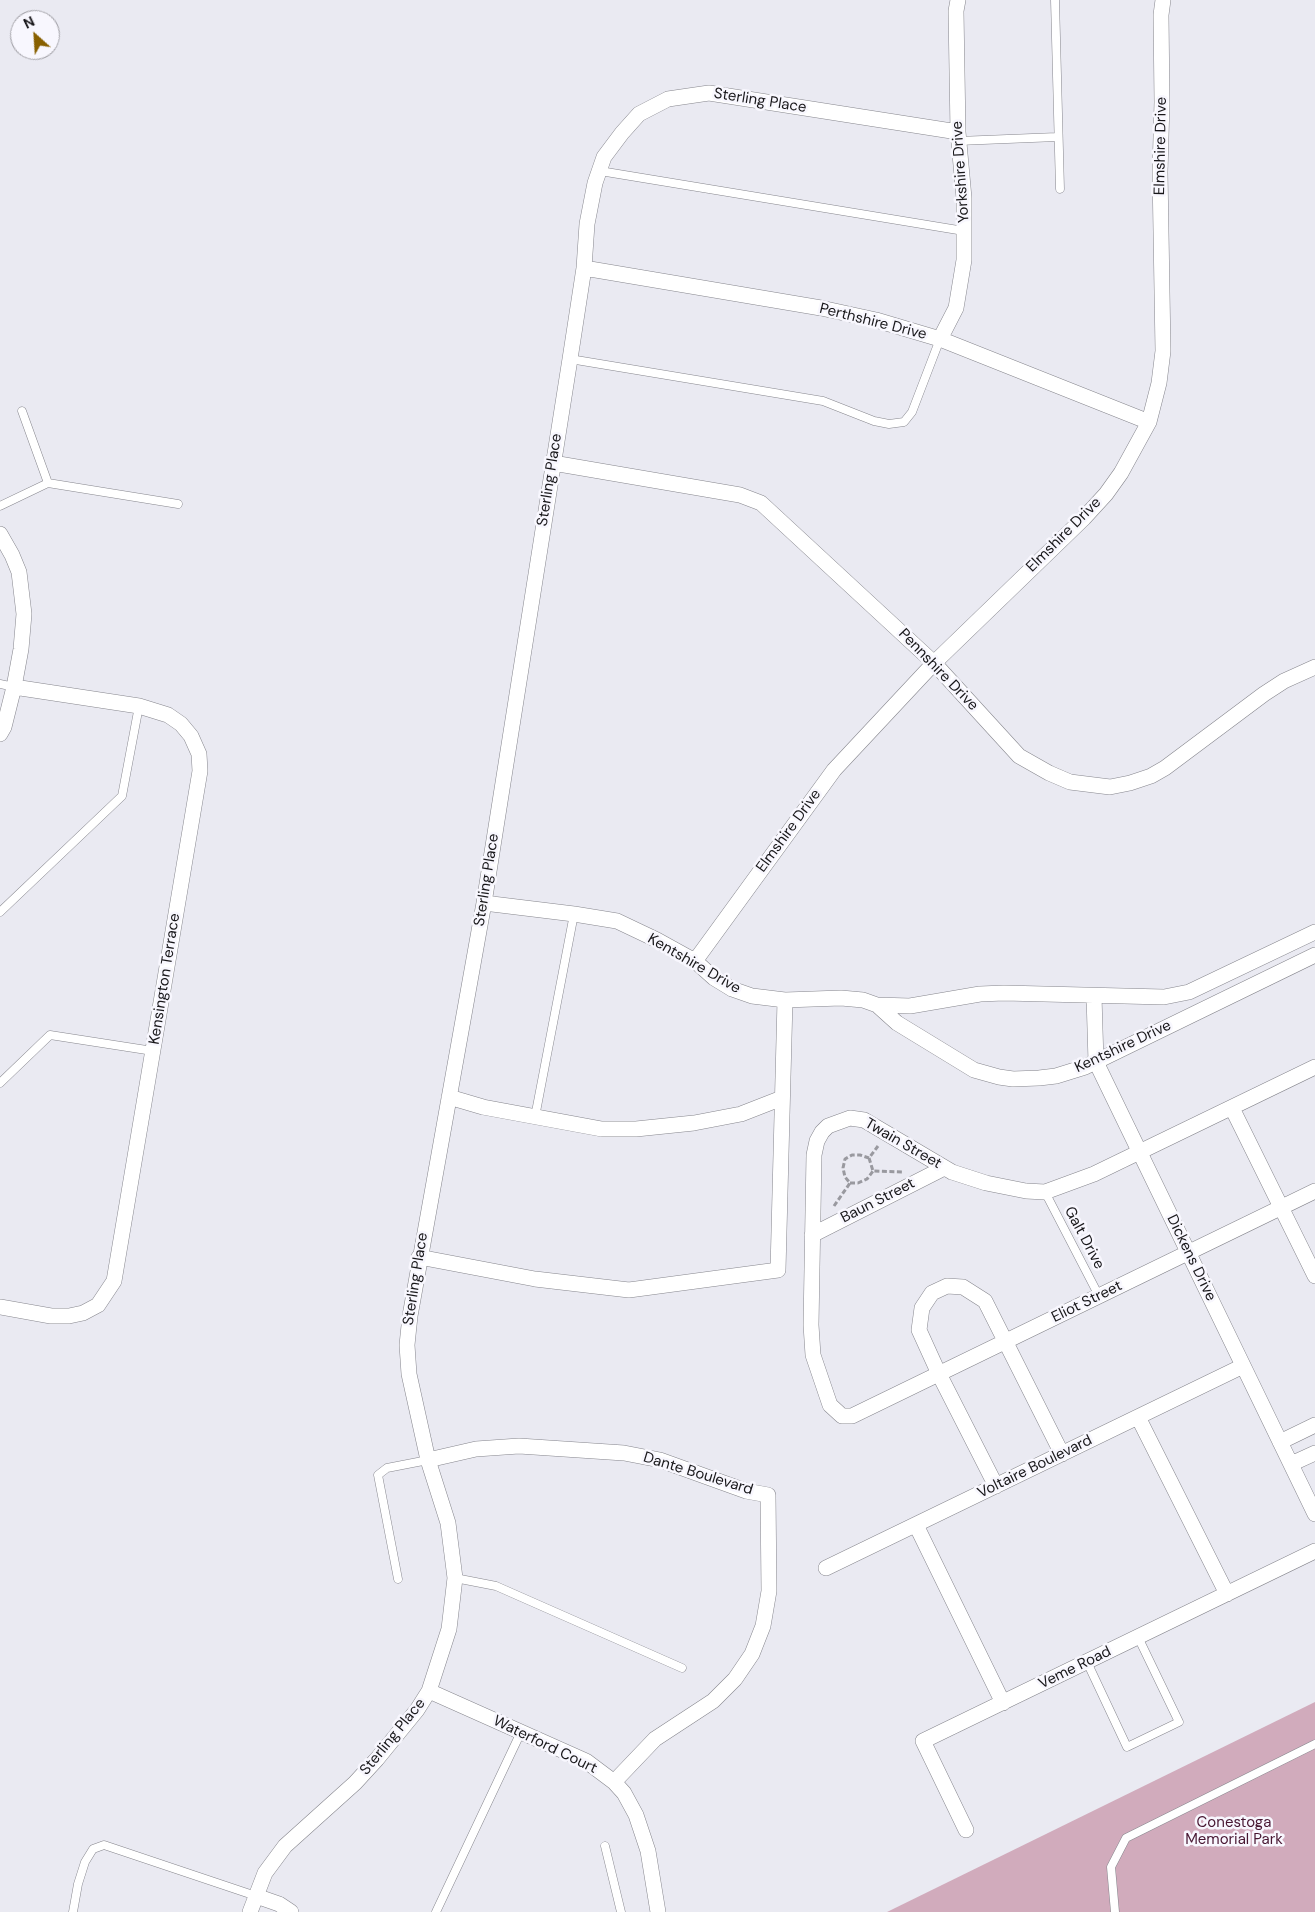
<!DOCTYPE html>
<html>
<head>
<meta charset="utf-8">
<style>
	body { margin:0 }
	#map { position:relative; width:1315px; height:1912px; overflow:hidden; background:#eaeaf2; font-family:"DM Sans",sans-serif }
	canvas { display:block }
	.north { position:absolute; left:10px; top:10px; width:50px; height:50px; box-sizing:border-box; background:#f8f7fe; border:1px solid #9e9da3; border-radius:50%; rotate:334deg; font-size:14px; font-weight:700; line-height:20px; text-align:center; color:#18171a }
	.north::after { content:''; display:block; margin:auto; width:18px; height:22px; background:#886000; clip-path:polygon(50% 0,100% 100%,50% 72%,0 100%) }
</style>
</head>
<body>
<div id="map">
<canvas width="1315" height="1912"></canvas>
<div class="north">N</div>
</div>
<script>
const ctx = document.querySelector('canvas').getContext('2d');
ctx.lineJoin = 'round';
function fill(path, color) { ctx.fillStyle = color; ctx.fill(path, 'evenodd'); }
const shape = rows => new Path2D(rows.map(r => 'M' + r).join(''));
function strokePath(path, color, width, dash) { ctx.strokeStyle = color; ctx.lineWidth = width; ctx.lineCap = dash ? 'butt' : 'round'; ctx.setLineDash(dash || []); ctx.stroke(path); }
function drawText(font, color, halo, rows, align = 'center') {
  ctx.font = font + ' "DM Sans",sans-serif'; ctx.lineWidth = 5; ctx.setLineDash([]); ctx.textBaseline = 'middle'; ctx.strokeStyle = halo; ctx.fillStyle = color; for (const [text, x, y, turn = 0] of rows) {
    ctx.save(); ctx.translate(x, y); ctx.rotate((+turn || 0) * Math.PI / 180); ctx.textAlign = isNaN(turn) ? turn : align; if (halo) ctx.strokeText(text, 0, 0); ctx.fillText(text, 0, 0); ctx.restore();
  }
}
const green = shape([
	[1315,1702,1315,1912,887,1912]
]);
const path = shape([
	[869,1158,873,1171,902,1172],
	[850,1183,858,1183,867,1179,873,1171],
	[834,1206,850,1183,845,1177,843,1168,845,1159,852,1155,860,1155,869,1158,878,1146]
]);
const lane = shape([
	[1055,0,1060,189],
	[958,141,1057,137],
	[600,171,964,231],
	[570,359,823,401,874,421,889,424,904,422,912,412,940,339],
	[48,483,178,504],
	[0,506,48,483,22,411],
	[0,684,14,687],
	[0,912,122,796,139,706],
	[0,1083,50,1035,153,1051],
	[535,1117,574,914],
	[1045,1192,1099,1296],
	[455,1578,496,1586,682,1668],
	[398,1579,378,1475,387,1468,428,1460],
	[1087,1662,1127,1747,1179,1722,1138,1637],
	[605,1846,621,1912],
	[73,1912,78,1884,85,1862,93,1849,104,1845,256,1896],
	[436,1912,521,1732],
	[1115,1912,1111,1867,1126,1838,1315,1744]
]);
const street = shape([
	[584,268,821,308,876,320,940,339,1149,422],
	[940,339,956,308,964,260,964,198,958,132,956,11,958,0],
	[553,463,740,495,761,503,934,663,1019,756,1049,773,1070,782,1110,787,1130,783,1151,776,1165,768,1264,694,1284,681,1315,667],
	[0,534,12,555,19,572,24,614,21,649,14,687,4,727,0,734],
	[484,903,574,914,617,921,657,940,695,961,714,978,732,989,752,996,785,1000,841,998,863,1000,877,1005,910,1006,980,994,1004,993,1164,997,1189,992,1315,932],
	[695,961,834,770,934,663,1084,518,1106,494,1121,473,1149,422,1159,383,1163,351,1160,172,1162,102,1161,15,1163,0],
	[1094,996,1096,1062,1315,1514],
	[877,1005,897,1023,974,1070,999,1077,1013,1079,1039,1078,1056,1076,1085,1067,1315,955],
	[1315,1067,1094,1174,1045,1192,1026,1191,986,1183,952,1172,864,1120,850,1118,828,1126,822,1132,817,1141,814,1155,811,1325,813,1355,830,1405,842,1416,852,1416,1315,1191],
	[449,1097,483,1107,602,1129,636,1129,694,1123,741,1114,782,1098],
	[1232,1108,1315,1276],
	[812,1235,944,1168],
	[419,1257,535,1279,629,1290,778,1270,785,1000],
	[0,1307,51,1316,69,1316,83,1313,98,1305,114,1281,200,771,199,754,191,736,181,724,168,715,139,706,14,687],
	[1138,1417,1227,1594],
	[1280,1442,1315,1425],
	[428,1460,476,1449,519,1446,624,1453,660,1460,746,1491,768,1495,769,1591,763,1626,752,1654,735,1679,713,1701,655,1739,614,1782],
	[1291,1464,1315,1453],
	[996,1486,939,1374,919,1330,922,1308,932,1293,947,1286,963,1287,985,1301,1062,1454],
	[916,1525,1003,1703],
	[826,1568,1243,1366],
	[429,1691,586,1761,614,1782,624,1793,636,1815,648,1851,658,1912],
	[966,1830,923,1741,1315,1551],
	[256,1896,279,1904,291,1912],
	[250,1912,265,1873,285,1846,355,1783,377,1759,417,1710,429,1691,449,1629,455,1578,448,1523,428,1460,409,1374,407,1345,410,1316,484,903,570,359,584,268,587,224,595,183,604,157,622,133,639,114,668,99,709,93,958,132]
]);
const streetNames = [
	["Sterling Place",760,101,9],
	["Elmshire Drive",1161,146,-89],
	["Yorkshire Drive",961,172,-94],
	["Perthshire Drive",873,322,14],
	["Sterling Place",550,480,-81],
	["Elmshire Drive",1064,535,-45],
	["Pennshire Drive",938,670,46],
	["Elmshire Drive",789,831,-54],
	["Sterling Place",487,880,-81],
	["Kentshire Drive",694,964,30],
	["Kensington Terrace",165,979,-81],
	["Kentshire Drive",1123,1047,-25],
	["Twain Street",903,1144,30],
	["Baun Street",878,1201,-27],
	["Galt Drive",1084,1238,62],
	["Dickens Drive",1191,1258,64],
	["Sterling Place",416,1279,-81],
	["Eliot Street",1087,1302,-26],
	["Voltaire Boulevard",1035,1467,-26],
	["Dante Boulevard",698,1474,17],
	["Veme Road",1075,1668,-26],
	["Sterling Place",393,1737,-51],
	["Waterford Court",545,1745,26]
];
const parkNames = [
	["Conestoga",1234,1823],
	["Memorial Park",1234,1840]
];
fill(green, '#d1abbc');
strokePath(lane, '#86868d', 9);
strokePath(street, '#86868d', 16);
strokePath(path, '#99999f', 3, [5, 2.5]);
strokePath(lane, '#fff', 8);
strokePath(street, '#fff', 15);
drawText('15px', '#18171a', '#f8f7fe', streetNames);
drawText('15px', '#481732', '#f8f7fe', parkNames);
</script>
</body>
</html>
